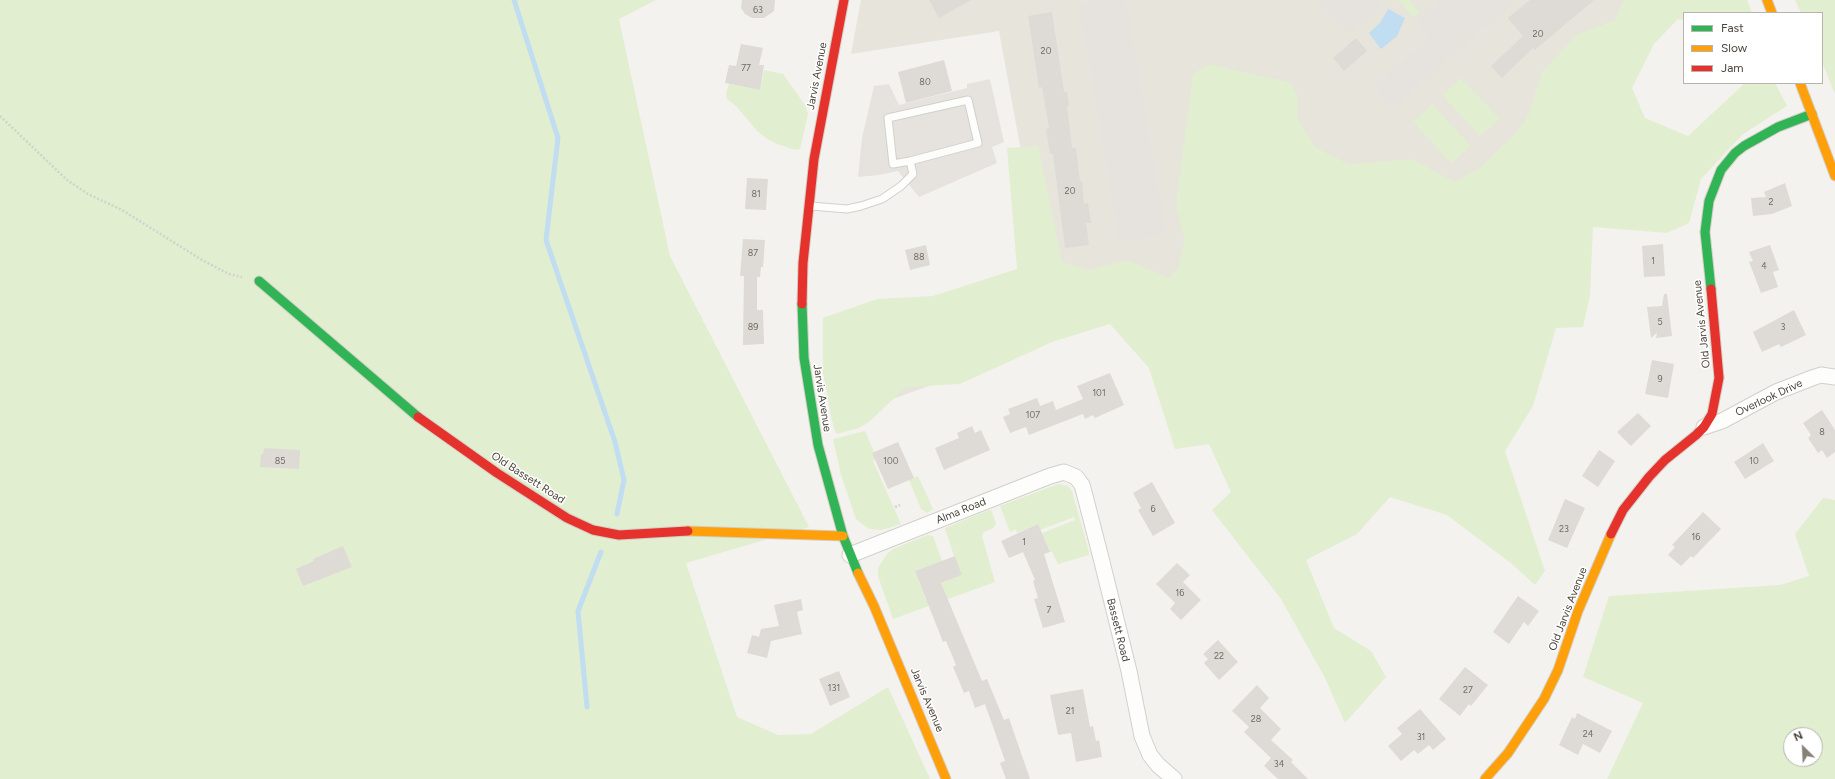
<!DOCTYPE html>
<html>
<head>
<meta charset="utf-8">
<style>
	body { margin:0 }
	#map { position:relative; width:1835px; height:779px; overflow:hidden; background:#f4f2ee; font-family:Figtree,sans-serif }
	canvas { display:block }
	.legend { position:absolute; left:1683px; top:12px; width:140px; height:72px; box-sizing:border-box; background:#fff; border:1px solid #b7b4b0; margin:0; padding:5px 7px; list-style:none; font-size:12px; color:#4b4439 }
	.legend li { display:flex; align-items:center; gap:8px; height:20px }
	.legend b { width:20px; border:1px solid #b7b4b0 }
	.north { position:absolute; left:1783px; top:727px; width:40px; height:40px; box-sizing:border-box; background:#fff; border:1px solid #b7b4b0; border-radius:50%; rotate:336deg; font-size:11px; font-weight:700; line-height:16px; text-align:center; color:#4b4439 }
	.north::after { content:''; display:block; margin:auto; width:14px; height:18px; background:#868178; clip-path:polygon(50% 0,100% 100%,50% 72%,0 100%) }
</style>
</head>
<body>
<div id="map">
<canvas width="1835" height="779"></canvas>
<ul class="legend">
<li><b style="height:5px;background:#30b455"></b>Fast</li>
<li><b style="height:5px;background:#ff9f0a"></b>Slow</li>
<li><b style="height:5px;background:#e5322d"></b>Jam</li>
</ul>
<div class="north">N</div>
</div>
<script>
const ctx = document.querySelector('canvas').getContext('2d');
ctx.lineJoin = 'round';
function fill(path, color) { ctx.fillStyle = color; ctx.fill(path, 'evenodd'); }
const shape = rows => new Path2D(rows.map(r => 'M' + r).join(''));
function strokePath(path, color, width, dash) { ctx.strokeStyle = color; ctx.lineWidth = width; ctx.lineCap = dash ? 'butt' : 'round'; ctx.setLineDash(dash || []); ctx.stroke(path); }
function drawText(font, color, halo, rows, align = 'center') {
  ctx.font = font + ' Figtree,sans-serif'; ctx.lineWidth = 3; ctx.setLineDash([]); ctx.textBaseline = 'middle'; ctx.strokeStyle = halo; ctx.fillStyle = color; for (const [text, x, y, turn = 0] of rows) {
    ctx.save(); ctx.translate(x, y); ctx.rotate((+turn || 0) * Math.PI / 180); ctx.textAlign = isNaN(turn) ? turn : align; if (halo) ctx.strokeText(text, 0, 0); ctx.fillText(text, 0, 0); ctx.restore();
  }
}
const residential = shape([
	[861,0,1654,0,1611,139,832,421,823,371,823,318,1044,277,999,31,851,54]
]);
const green = shape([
	[0,0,656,0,619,19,670,256,809,527,686,563,737,717,778,735,811,734,888,687,930,779,0,779],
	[1398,0,1410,0,1420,12,1413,17],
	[1624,0,1747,0,1752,13,1684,13,1684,20,1678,19,1654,44,1632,88,1645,118,1688,136,1745,83,1775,83,1787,106,1743,134,1701,179,1689,223,1667,233,1593,227,1590,296,1583,327,1556,328,1533,406,1505,451,1545,571,1535,585,1512,564,1447,515,1390,497,1357,534,1306,560,1334,628,1371,651,1386,677,1345,723,1325,678,1281,599,1212,510,1231,492,1209,444,1175,449,1149,368,1110,324,1052,342,960,384,906,387,870,421,859,428,837,434,834,429,823,371,823,318,877,299,933,296,1017,269,1007,148,1038,146,1062,262,1089,270,1128,260,1169,278,1178,268,1185,240,1176,206,1193,74,1209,64,1291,83,1298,97,1297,118,1315,147,1349,164,1413,159,1454,182,1480,168,1517,132,1528,116,1542,72,1577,35,1615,20],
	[1795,0,1835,0,1835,94,1822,62,1822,13,1801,13],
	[764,70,783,74,805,105,808,114,800,149,795,150,777,144,769,140,757,131,737,107,727,99,726,94,729,84,760,90],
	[1461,78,1500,119,1480,136,1442,95],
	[1432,104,1471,146,1451,163,1413,122],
	[865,431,874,452,872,453,875,460,873,461,901,524,882,530,869,529,856,519,841,475,833,439],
	[918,476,933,509,927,513,921,509,909,480],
	[1058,484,1068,486,1072,491,1089,552,1089,555,1058,564,1052,552,1050,552,1042,533,1075,520,1074,517,1040,530,1038,524,1017,533,1016,529,1010,532,1000,506],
	[1823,498,1835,500,1835,779,1607,779,1643,703,1583,677,1609,596,1780,585,1809,576,1795,534],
	[1791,735,1815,735,1815,759,1791,759],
	[989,510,992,511,996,524,993,528,984,532,982,536,995,582,893,619,878,576,878,568,887,554,893,549,928,535,933,536,942,561,915,571,926,600,944,593,941,583,962,575,954,556,945,528]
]);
const parking = shape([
	[1093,0,1126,0,1166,233,1133,241,1132,239,1119,241,1079,5,1093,2],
	[1318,0,1378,0,1382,5,1350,33,1343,26,1341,27],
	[1441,0,1516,0,1392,108,1373,86,1426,42,1429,37,1416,22],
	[990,79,1004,142,992,147,997,163,919,197,898,171,879,175,858,177,862,138,874,86,889,84,899,105,967,88,967,84]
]);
const water = shape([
	[1388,9,1405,18,1397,36,1381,49,1369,33,1380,23]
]);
const stream = shape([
	[514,0,558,138,546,240,615,442,624,480,617,514],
	[587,707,578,611,601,552]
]);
const building = shape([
	[742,0,775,0,774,11,764,18,752,18,745,14,741,8],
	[929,0,971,0,939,18],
	[1530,0,1594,0,1535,50,1533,48,1502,78,1491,66,1523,36,1508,18],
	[1052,12,1064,92,1067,92,1069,106,1067,106,1072,148,1076,148,1080,181,1082,181,1084,204,1088,203,1091,223,1086,223,1089,245,1065,248,1053,154,1050,154,1046,129,1049,128,1042,87,1039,88,1028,16],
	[1356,38,1367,51,1344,71,1333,58],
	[741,44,763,48,759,65,764,65,760,90,725,83,729,65,736,66],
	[944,60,952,91,906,103,898,72],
	[747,178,768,179,766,210,745,209],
	[1785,183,1792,206,1772,214,1753,216,1751,198,1766,197,1764,192],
	[743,239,765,240,763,267,761,267,760,277,757,277,757,310,763,310,764,344,743,345,744,276,740,276],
	[1663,244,1665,276,1644,277,1642,246],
	[926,245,930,265,910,270,905,250],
	[1770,245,1779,270,1773,272,1778,287,1761,293,1749,262,1753,261,1749,252],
	[1664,294,1667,294,1672,336,1656,338,1657,333,1651,338,1647,307,1662,306],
	[1794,310,1806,335,1781,347,1779,344,1762,352,1753,332],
	[1652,360,1674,364,1668,398,1645,394],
	[1110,373,1124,405,1095,418,1093,415,1085,419,1083,414,1029,435,1026,427,1010,433,1003,417,1010,414,1008,409,1037,398,1040,406,1053,401,1056,410,1083,399,1077,386],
	[1822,410,1835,430,1835,452,1827,458,1822,450,1818,453,1808,438,1811,435,1803,423],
	[1638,413,1651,426,1631,446,1617,432],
	[972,426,975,433,981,430,990,450,944,470,935,448,959,438,957,433],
	[898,442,914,478,888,489,872,453],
	[1763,443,1774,461,1745,479,1734,462],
	[264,448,300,450,299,469,260,467,261,454,263,454],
	[1599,450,1615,461,1598,487,1582,476],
	[1152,482,1175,523,1153,536,1138,510,1141,508,1133,493],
	[1565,499,1585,508,1567,548,1548,540],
	[1703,512,1721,529,1693,558,1691,556,1681,566,1668,555,1675,547,1672,545],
	[1038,524,1050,552,1044,554,1065,622,1043,628,1034,599,1038,598,1033,581,1035,580,1023,552,1009,558,1001,541],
	[343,546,352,567,303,586,296,569,314,561,313,559],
	[955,556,962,575,941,583,982,681,987,679,1004,720,1009,718,1030,779,1006,779,1000,763,1005,761,985,704,975,708,969,691,964,693,953,667,956,665,946,641,943,642,915,571],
	[1177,563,1190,575,1183,582,1201,600,1181,620,1170,609,1175,603,1156,584],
	[1518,596,1539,611,1528,626,1524,622,1509,644,1493,632],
	[801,599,803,610,797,612,802,634,771,641,767,658,747,653,752,635,759,637,761,629,779,626,774,605],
	[1218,640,1238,662,1219,680,1204,663,1208,659,1203,654],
	[1465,667,1488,685,1471,706,1469,704,1460,716,1439,699],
	[839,671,850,697,830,706,819,679],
	[1257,685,1269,698,1260,708,1281,729,1271,740,1293,760,1291,762,1308,779,1278,779,1264,766,1271,758,1244,732,1249,727,1232,711],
	[1083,689,1090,727,1093,726,1096,741,1099,740,1102,757,1076,762,1071,733,1058,735,1050,695],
	[1420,709,1446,739,1433,750,1429,745,1418,754,1414,750,1401,761,1388,746,1402,734,1397,728],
	[1577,713,1612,731,1600,753,1583,744,1578,755,1559,745,1572,717,1575,719]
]);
const path = shape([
	[0,116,67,180,88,194,122,210,202,260,229,274,242,277],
	[895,507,900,505]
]);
const lane = shape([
	[811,206,847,209,861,206,882,199,901,186,913,174,910,161,893,164,888,118,968,100,978,143,910,161]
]);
const street = shape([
	[1704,427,1722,421,1776,392,1812,378,1821,375,1835,377],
	[850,555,1050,476,1064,472,1076,477,1082,485,1085,496,1101,558,1129,671,1142,736,1150,755,1158,765,1174,779]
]);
const fast = shape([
	[259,281,418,417],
	[1711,289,1705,232,1709,201,1721,170,1735,153,1744,146,1778,127,1812,114],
	[802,304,804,358,818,445,843,536,858,573]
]);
const slow = shape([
	[1767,0,1772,13],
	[1800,83,1835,176],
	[688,531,843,536],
	[858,573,874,606,946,779],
	[1485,779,1508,753,1544,699,1558,670,1578,611,1611,534]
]);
const jam = shape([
	[802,304,803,263,814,159,844,0],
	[418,417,497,473,567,518,593,530,619,535,688,531],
	[1611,534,1623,510,1649,477,1665,460,1696,435,1704,427,1712,414,1719,378,1711,289]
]);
const numberNames = [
	["63",758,10],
	["20",1538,34],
	["20",1046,51],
	["77",746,68],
	["80",925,82],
	["20",1070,191],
	["81",756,194],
	["2",1771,202],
	["87",753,253],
	["88",919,257],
	["1",1653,261],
	["4",1764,266],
	["5",1660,322],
	["89",753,327],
	["3",1783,327],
	["9",1660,379],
	["101",1099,393],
	["107",1033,415],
	["8",1822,432],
	["85",280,461],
	["100",891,461],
	["10",1754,461],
	["6",1153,509],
	["23",1564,529],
	["16",1696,537],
	["1",1024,542],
	["16",1180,593],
	["7",1049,610],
	["22",1219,656],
	["131",834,688],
	["27",1468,690],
	["21",1070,711],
	["28",1256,719],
	["24",1588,734],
	["31",1421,737],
	["34",1279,764]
];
const streetNames = [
	["Jarvis Avenue",817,76,-79],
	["Old Jarvis Avenue",1702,324,-96],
	["Jarvis Avenue",822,398,81],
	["Overlook Drive",1769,398,-25],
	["Old Bassett Road",528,478,33],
	["Alma Road",961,511,-22],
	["Old Jarvis Avenue",1568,609,-69],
	["Bassett Road",1118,630,76],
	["Jarvis Avenue",927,700,67]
];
fill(residential, '#e7e4dc');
fill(green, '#e1eecf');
fill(parking, '#e6e3df');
fill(water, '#c0ddf1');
strokePath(stream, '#c0ddf1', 5);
fill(building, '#dedbd6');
strokePath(lane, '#d2d0cb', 9);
strokePath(street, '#d2d0cb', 17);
strokePath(fast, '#d3cfc5', 11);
strokePath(slow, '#d3cfc5', 11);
strokePath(jam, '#d3cfc5', 11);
strokePath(path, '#d3d2cc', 2.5, [2, 2]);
strokePath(lane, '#fdfdfc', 7);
strokePath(street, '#fdfdfc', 15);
strokePath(fast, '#30b455', 9);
strokePath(slow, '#ff9f0a', 9);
strokePath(jam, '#e5322d', 9);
drawText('9px', '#706a61', null, numberNames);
drawText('11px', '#4b4439', '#fff', streetNames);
</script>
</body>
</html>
